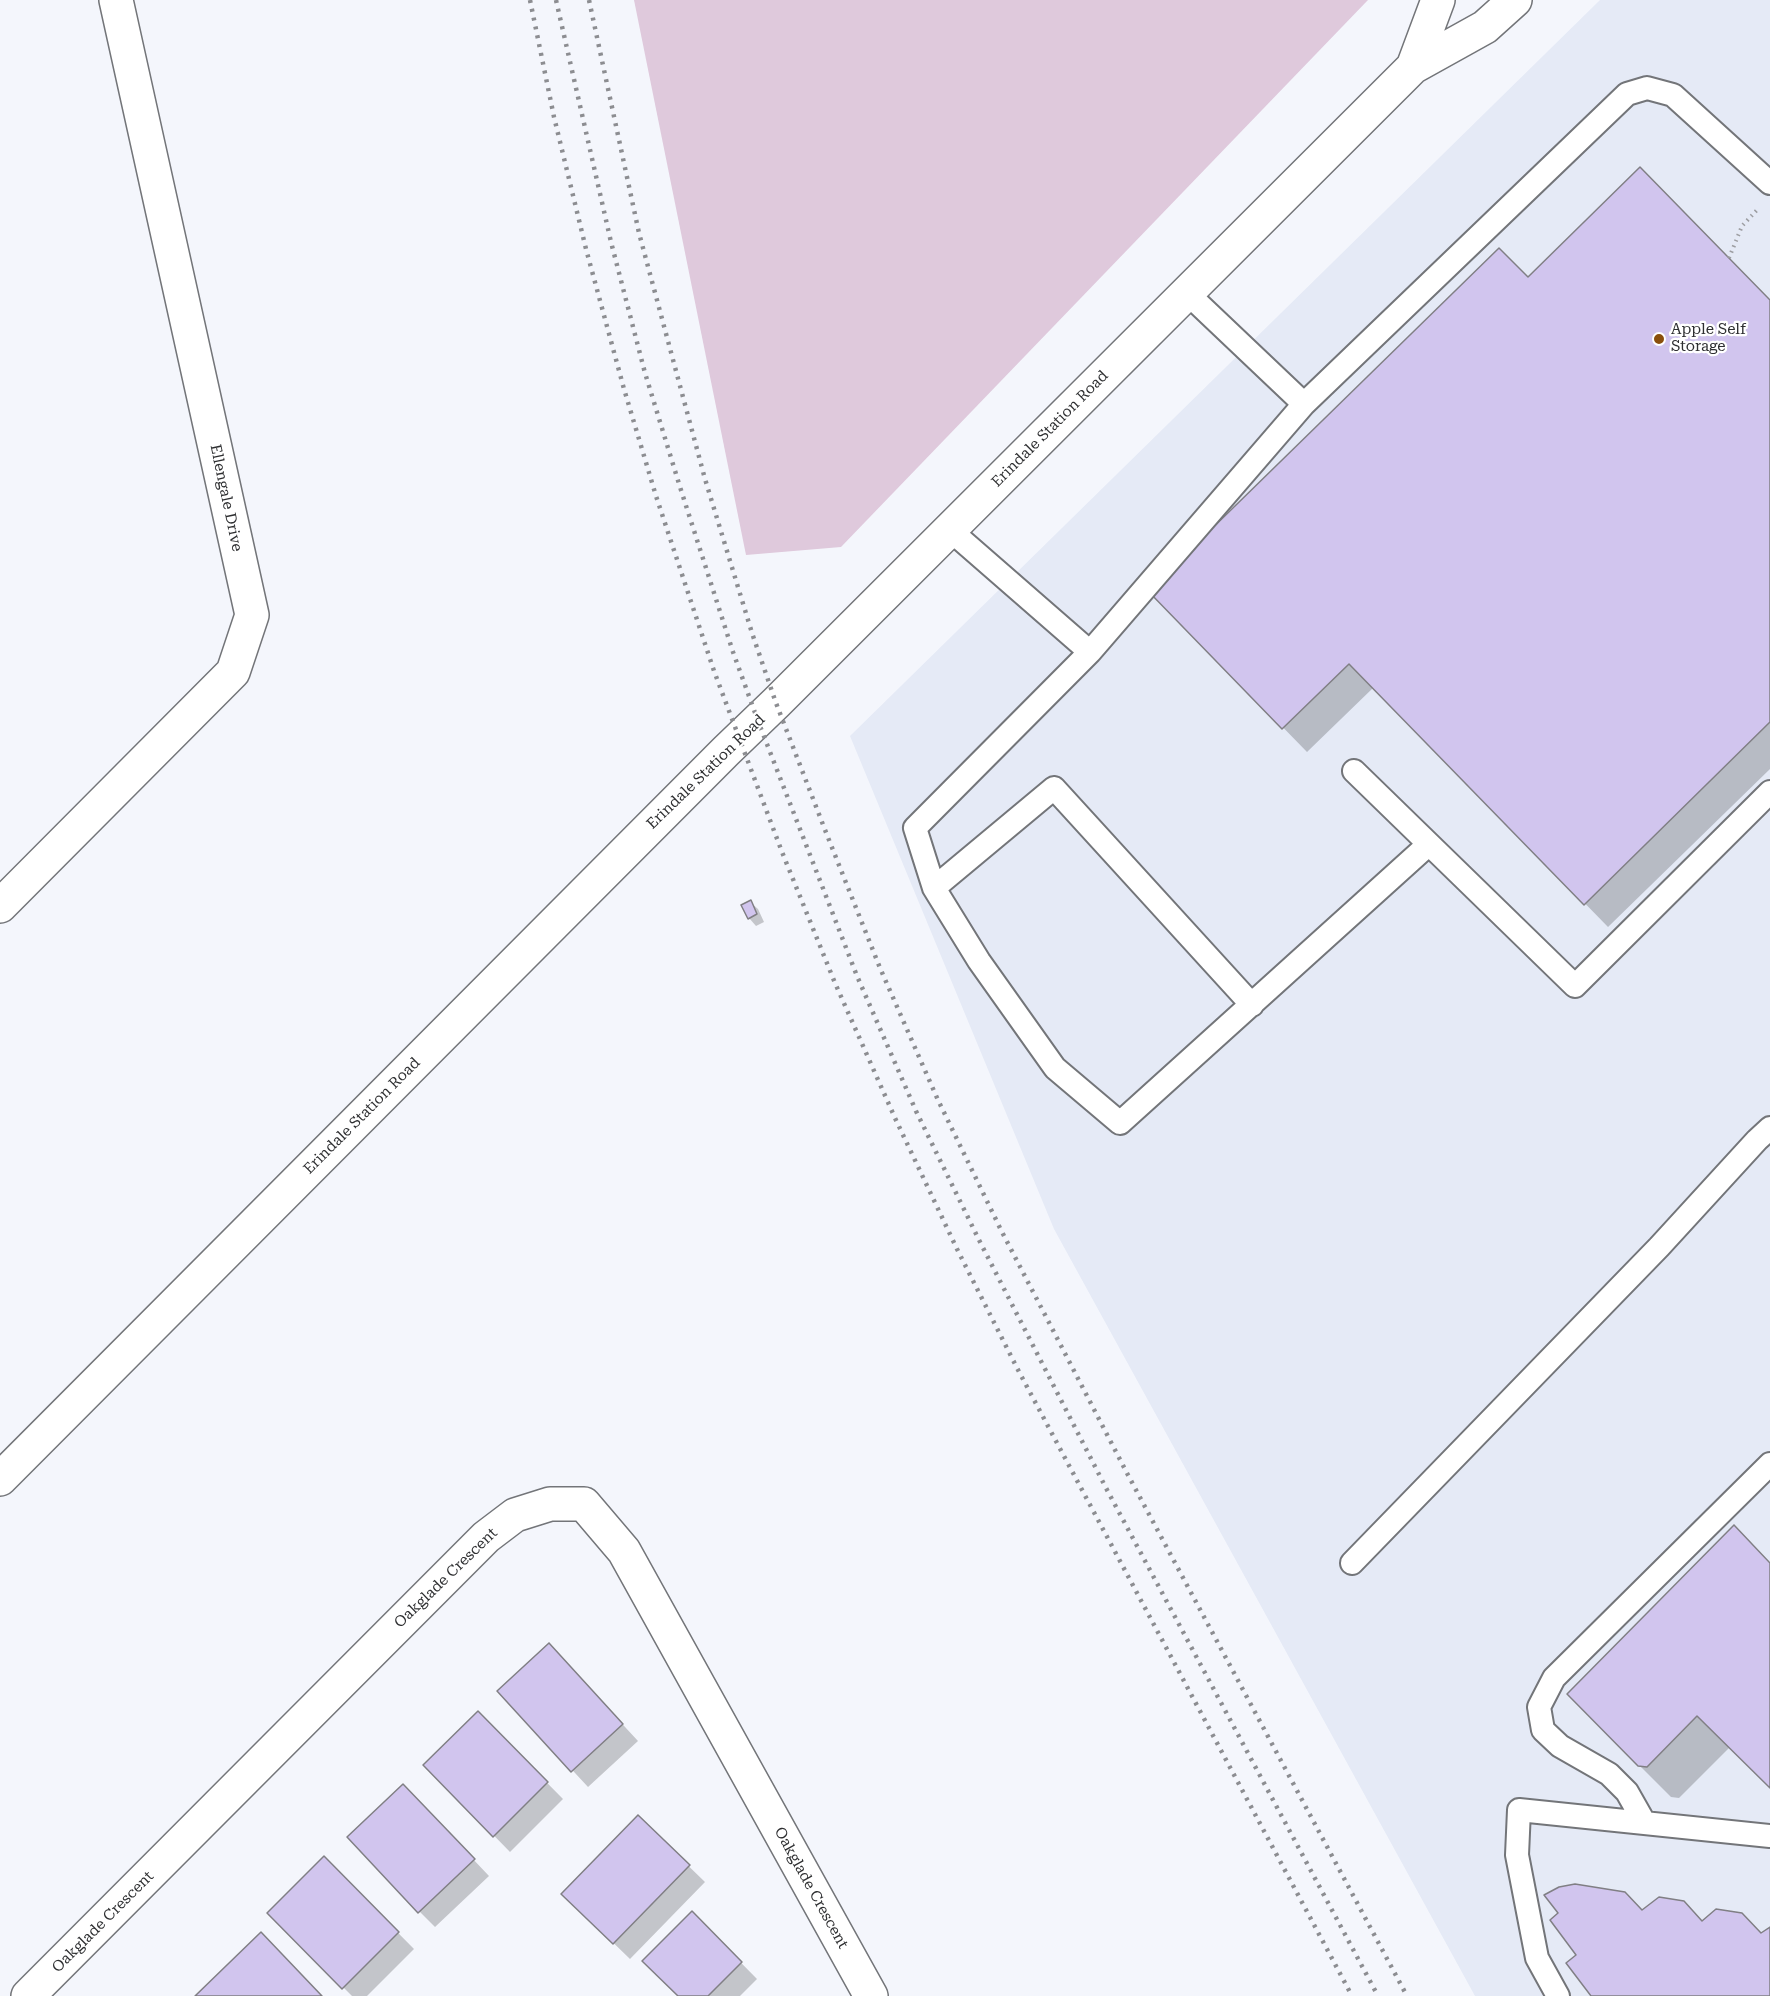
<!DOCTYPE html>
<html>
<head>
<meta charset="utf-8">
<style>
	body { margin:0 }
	canvas { display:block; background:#f4f6fc }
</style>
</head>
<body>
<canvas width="1770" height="1996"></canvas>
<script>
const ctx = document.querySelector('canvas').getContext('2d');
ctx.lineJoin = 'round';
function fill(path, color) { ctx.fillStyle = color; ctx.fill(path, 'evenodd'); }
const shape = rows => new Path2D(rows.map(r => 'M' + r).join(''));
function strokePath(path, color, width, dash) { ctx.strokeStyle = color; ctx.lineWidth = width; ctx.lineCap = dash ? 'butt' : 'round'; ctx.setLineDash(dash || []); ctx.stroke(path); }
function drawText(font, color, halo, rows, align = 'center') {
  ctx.font = font + ' "Roboto Serif",serif'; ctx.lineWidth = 4.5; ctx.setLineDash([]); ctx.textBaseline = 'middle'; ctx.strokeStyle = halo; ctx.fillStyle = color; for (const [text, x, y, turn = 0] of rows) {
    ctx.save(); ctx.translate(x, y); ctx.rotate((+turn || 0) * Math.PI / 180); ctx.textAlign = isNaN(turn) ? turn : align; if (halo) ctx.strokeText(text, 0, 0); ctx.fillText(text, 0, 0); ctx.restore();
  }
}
const built = shape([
	[1600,0,1770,0,1770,1996,1475,1996,1054,1229,850,736]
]);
const green = shape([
	[634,0,1368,0,841,547,746,555]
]);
const shadow = shape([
	[1528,279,1770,302,1770,769,1608,927,1374,687,1307,752,1150,591],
	[750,902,758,909,764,922,756,926,749,918],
	[1770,1563,1770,1786,1730,1747,1679,1798,1671,1797,1639,1765],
	[564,1661,638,1741,588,1787,499,1691],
	[478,1713,563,1799,510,1852,425,1765],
	[419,1802,489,1876,435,1927,419,1911],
	[638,1817,705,1882,630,1959,563,1894],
	[324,1858,414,1949,367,1996,352,1996,269,1913],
	[692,1913,757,1979,740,1996,680,1996]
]);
const building = shape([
	[1640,167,1770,300,1770,722,1584,905,1349,664,1282,729,1148,591,1499,248,1528,277,1640,167],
	[751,900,757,914,748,919,741,905,751,900],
	[1734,1525,1770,1563,1770,1788,1697,1716,1647,1767,1638,1766,1567,1694,1734,1525],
	[549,1643,623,1724,571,1772,497,1691,549,1643],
	[478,1711,548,1782,493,1837,423,1765,478,1711],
	[403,1784,475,1859,418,1913,347,1837,403,1784],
	[638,1815,690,1865,613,1944,561,1894,638,1815],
	[324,1856,399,1932,342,1989,267,1913,324,1856],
	[1575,1884,1625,1892,1642,1910,1659,1897,1684,1901,1702,1921,1716,1909,1742,1913,1761,1933,1770,1927,1770,1996,1591,1996,1566,1963,1576,1955,1550,1920,1558,1913,1544,1895,1559,1887,1575,1884],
	[692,1911,742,1962,708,1996,678,1996,642,1961,692,1911],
	[261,1932,322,1996,195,1996,261,1932]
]);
const path = shape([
	[1729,258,1742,226,1757,210]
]);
const service = shape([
	[1187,293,1304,404],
	[950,530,1090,652],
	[1354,771,1575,986,1770,792],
	[1429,844,1120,1123,1055,1068,979,961,934,888,915,828,1090,652,1304,404,1627,94,1647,88,1673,95,1770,183],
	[934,888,1054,788,1252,1005],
	[1352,1563,1659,1247,1757,1140,1770,1128],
	[1644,1822,1627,1792,1609,1774,1560,1746,1543,1730,1539,1707,1554,1678,1770,1464],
	[1558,1996,1537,1958,1517,1855,1519,1810,1770,1836]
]);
const minor = shape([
	[0,906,233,672,252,615,116,0],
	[28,1996,486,1537,515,1515,550,1504,584,1504,624,1551,871,1996]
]);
const tertiary = shape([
	[1413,67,1438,0],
	[0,1479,726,751,776,703,1413,67,1485,27,1515,0]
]);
const rail = shape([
	[530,0,554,117,586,249,624,389,656,496,714,671,782,852,835,983,895,1118,957,1249,1017,1368,1352,1996],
	[556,0,611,242,645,373,680,487,733,652,758,721,857,976,916,1111,979,1240,1106,1488,1378,1996],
	[589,0,639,233,705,479,752,633,776,703,827,835,880,968,938,1100,1001,1230,1128,1475,1407,1996]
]);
const markers = [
	[1659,339,6,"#8a4f0c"]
];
const poiNames = [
	["Apple Self",1671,330],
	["Storage",1671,347]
];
const streetNames = [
	["Erindale Station Road",1050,429,-45],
	["Ellengale Drive",226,498,78],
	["Erindale Station Road",706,772,-44],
	["Erindale Station Road",362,1116,-45],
	["Oakglade Crescent",446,1578,-44],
	["Oakglade Crescent",811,1888,61],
	["Oakglade Crescent",103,1922,-45]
];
fill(built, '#e5eaf6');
fill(green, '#dfc9dc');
fill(shadow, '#0003');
fill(building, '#d1c5ee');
strokePath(building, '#807f84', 1.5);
strokePath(service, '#737579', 26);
strokePath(minor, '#737579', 36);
strokePath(tertiary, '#737579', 36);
strokePath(path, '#9d9ea2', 4, [1.5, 4.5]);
strokePath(service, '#fff', 22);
strokePath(minor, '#fff', 33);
strokePath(tertiary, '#fff', 33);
strokePath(rail, '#8c8d91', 4.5, [3, 6]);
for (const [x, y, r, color] of markers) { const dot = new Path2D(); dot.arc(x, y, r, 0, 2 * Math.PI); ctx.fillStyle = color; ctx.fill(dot); strokePath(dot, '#fff', 2); }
drawText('15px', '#2e2f31', '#fff', poiNames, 'left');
drawText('15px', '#2e2f31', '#fff', streetNames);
</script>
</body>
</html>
